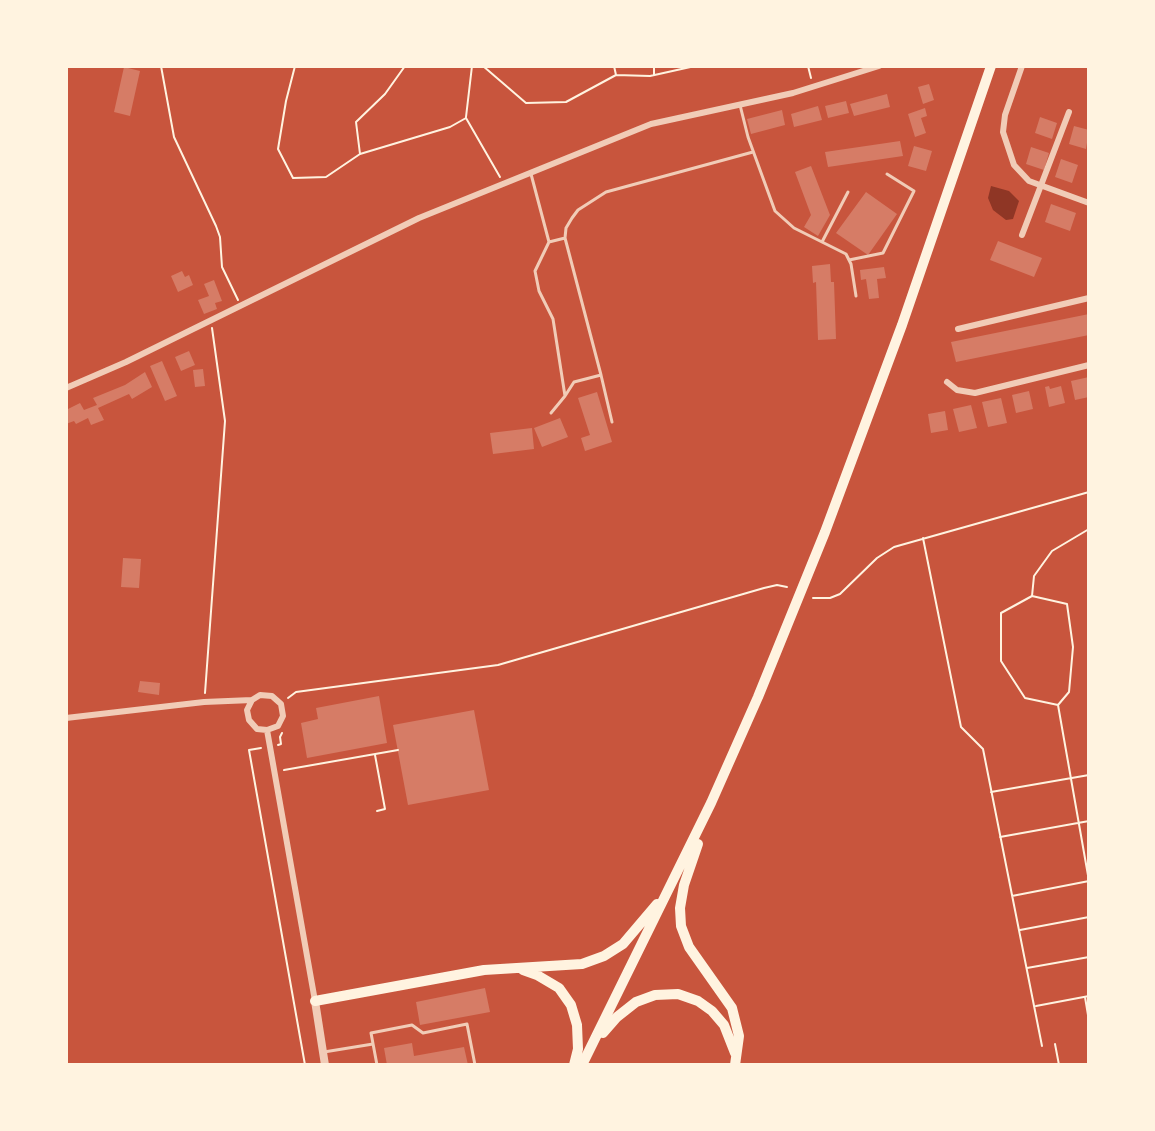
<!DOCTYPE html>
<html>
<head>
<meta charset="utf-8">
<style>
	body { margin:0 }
	#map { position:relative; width:1155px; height:1131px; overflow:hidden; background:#c8553d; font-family:Quicksand,sans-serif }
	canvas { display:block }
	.frame { position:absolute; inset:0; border:68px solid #fff3e0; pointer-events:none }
</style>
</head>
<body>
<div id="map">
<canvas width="1155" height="1131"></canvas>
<div class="frame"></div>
</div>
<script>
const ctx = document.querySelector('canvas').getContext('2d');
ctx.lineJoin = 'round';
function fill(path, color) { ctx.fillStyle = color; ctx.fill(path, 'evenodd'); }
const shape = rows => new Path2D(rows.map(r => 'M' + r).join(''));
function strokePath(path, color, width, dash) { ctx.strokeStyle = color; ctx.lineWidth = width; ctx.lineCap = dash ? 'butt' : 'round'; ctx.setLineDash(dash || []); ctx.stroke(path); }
const water = shape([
	[991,186,1009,191,1019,201,1013,219,1006,220,993,210,988,198]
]);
const building = shape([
	[124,67,140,71,130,116,114,112],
	[929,84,934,100,923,104,918,87],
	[887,94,890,107,854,116,850,104],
	[846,101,849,113,828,118,825,106],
	[818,106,822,120,794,127,791,114],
	[925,108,927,116,921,118,926,133,915,137,908,114],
	[782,110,785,125,751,134,747,119],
	[1040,117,1057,123,1052,139,1035,133],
	[1074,126,1089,130,1086,149,1069,144],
	[900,141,903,156,828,167,825,152],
	[914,146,932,151,926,171,908,166],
	[1031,147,1049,153,1044,170,1026,164],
	[1061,159,1078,165,1072,183,1055,177],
	[811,166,830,215,818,236,804,227,811,215,795,172],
	[866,192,897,214,868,255,836,233],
	[1051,204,1076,213,1070,231,1045,222],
	[998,241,1042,258,1034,277,990,260],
	[830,264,831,282,834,282,836,339,818,340,816,282,813,283,812,266],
	[884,267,886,278,877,279,879,298,869,299,866,279,861,280,860,270],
	[182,271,185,277,189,275,193,285,178,292,171,276],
	[214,280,222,301,215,303,217,309,204,314,198,300,209,296,204,284],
	[1089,314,1089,335,956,362,951,342],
	[189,351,195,365,181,371,175,357],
	[162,361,177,396,165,401,150,366],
	[203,369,205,386,195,387,193,370],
	[145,372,152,387,132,399,129,394,98,408,104,420,91,425,88,418,76,424,74,421,66,424,66,403,68,409,80,403,84,410,97,405,93,398,125,385],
	[1089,377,1089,397,1075,400,1071,381],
	[1049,386,1050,389,1061,386,1065,403,1049,407,1045,387],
	[1029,391,1033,409,1016,413,1012,395],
	[597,392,612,442,585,451,581,438,590,435,578,398],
	[1001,398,1007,423,988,427,982,402],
	[971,405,977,428,959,432,953,409],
	[945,411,948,430,931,433,928,414],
	[560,418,568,437,542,447,534,428],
	[532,428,534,449,493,454,490,433],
	[123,558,141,559,139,588,121,587],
	[140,681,160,683,159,695,138,692],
	[379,696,387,743,307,758,301,723,318,719,316,708],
	[474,710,489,790,408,805,393,725],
	[485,988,490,1012,420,1025,416,1002],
	[412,1043,414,1056,464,1047,468,1065,387,1065,384,1048]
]);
const path = shape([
	[161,66,174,137,216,226,220,237,222,267,238,300],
	[295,66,286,101,278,149,293,178,326,177,360,154,450,127,466,118,500,177],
	[483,66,526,103,566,102,616,75],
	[614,66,616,75,650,76,695,66],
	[808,66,811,78],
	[654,75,654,66],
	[466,117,472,66],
	[360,154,356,122,385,94,405,66],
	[923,538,961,727,983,749,1042,1046],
	[1032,596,1034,576,1052,551,1089,529],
	[813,598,830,598,840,594,877,558,894,547,1089,492],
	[205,693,225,421,212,328],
	[288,698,296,692,498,665,764,588,777,585,787,587],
	[1058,705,1069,692,1073,647,1067,604,1032,596,1001,613,1001,661,1025,698,1058,705,1089,881],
	[278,745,281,744,280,737,282,733],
	[261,748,249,750,305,1065],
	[375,755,385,809,377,811],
	[284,770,398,750],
	[991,792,1089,775],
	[1000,837,1089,821],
	[1012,896,1089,881],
	[1020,930,1089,917],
	[1027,968,1089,957],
	[1085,997,1089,1021],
	[1036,1006,1089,996],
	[1055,1044,1059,1065]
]);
const service = shape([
	[740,105,748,137,775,211,794,228,846,254,851,264,856,296],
	[531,174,549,242,535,271,539,291,553,319,565,396,574,382,601,375,565,238,566,228,572,218,578,210,606,192,753,152],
	[549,242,565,238],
	[822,242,848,192],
	[849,260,883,253,914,191,887,174],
	[601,375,612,422],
	[551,413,565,396],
	[324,1052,373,1044],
	[377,1065,371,1033,412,1025,423,1033,467,1024,475,1065]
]);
const minor = shape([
	[1022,66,1005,115,1003,132,1014,165,1029,181,1089,203],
	[1022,235,1069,112],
	[958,329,1089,298],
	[947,382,957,390,975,393,1089,365],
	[66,388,126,362,419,218,651,124,793,93,879,66],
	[66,718,204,702,252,700,260,695,272,696,281,704,283,716,278,726,267,730,257,729,249,720,247,710,252,700],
	[267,730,315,1001]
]);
const tertiary = shape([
	[315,1001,325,1065]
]);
const trunk = shape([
	[698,844,684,885,680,908,681,926,689,947,732,1008,739,1036,735,1065],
	[523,970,537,975,559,988,571,1005,577,1025,578,1049,574,1065],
	[315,1001,484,970,582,964,604,956,623,944,657,904],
	[603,1033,617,1017,636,1002,655,995,678,994,698,1001,712,1011,724,1025,735,1053],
	[582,1065,711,803,758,697,825,532,902,325,991,66]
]);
fill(water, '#8f3625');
fill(building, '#d67c66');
strokePath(path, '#fff3e0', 2);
strokePath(service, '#f1ccb7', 3);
strokePath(minor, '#f1ccb7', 6);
strokePath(tertiary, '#f1ccb7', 8);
strokePath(trunk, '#fff3e0', 10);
</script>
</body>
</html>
